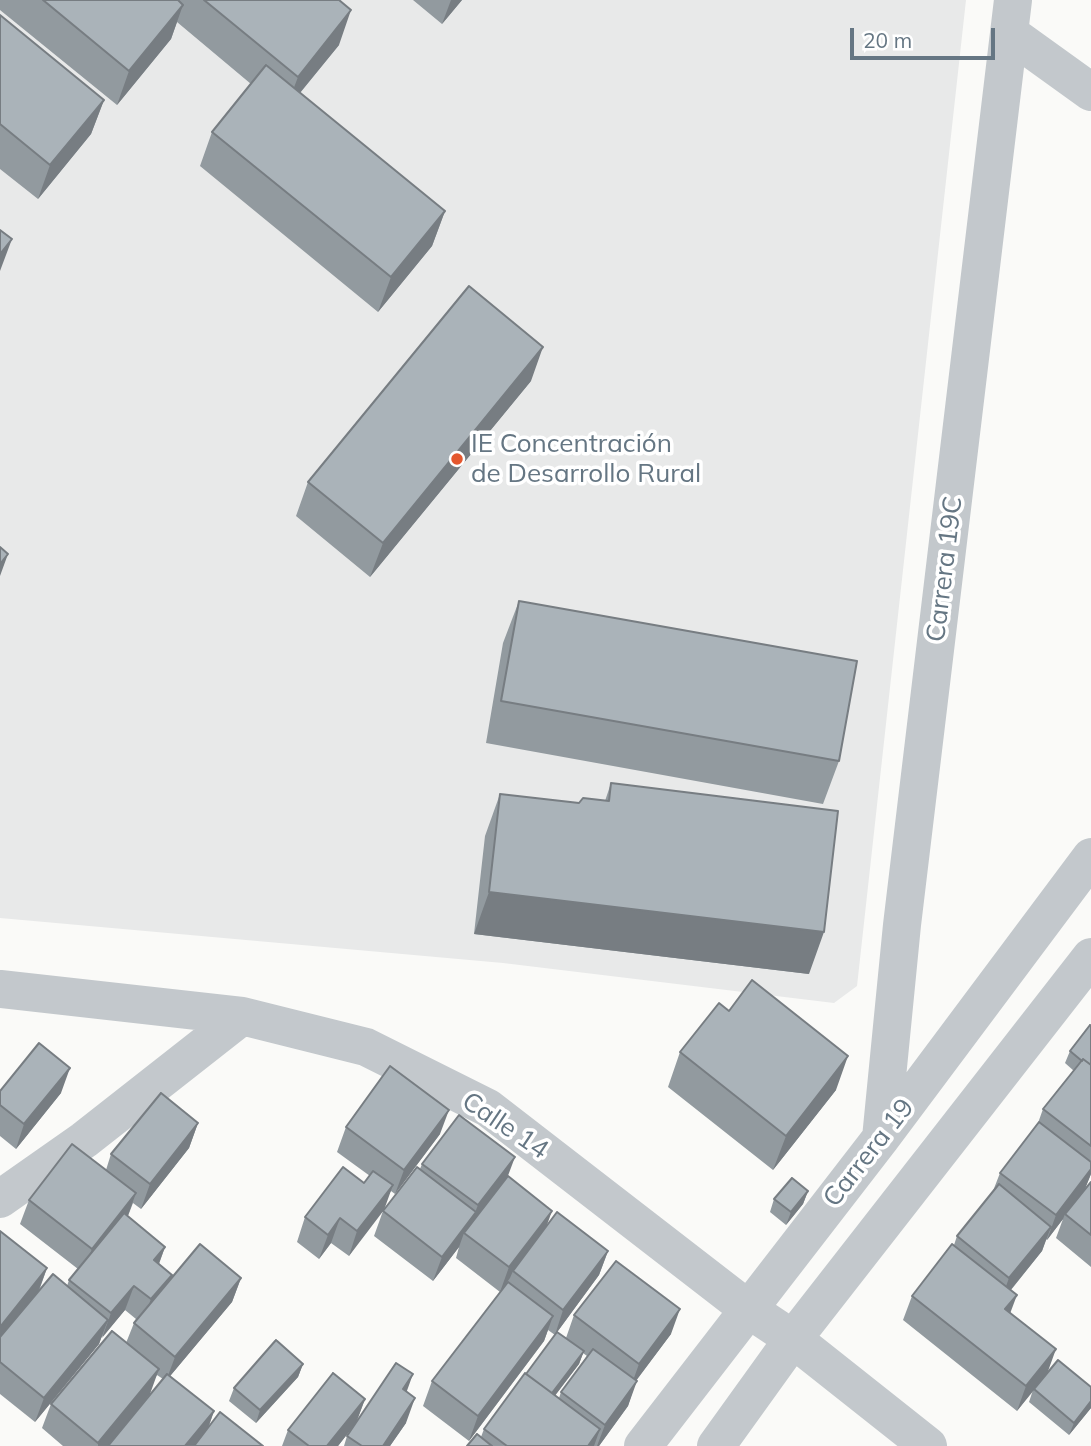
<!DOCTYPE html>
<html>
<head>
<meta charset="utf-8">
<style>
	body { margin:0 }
	#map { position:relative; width:1091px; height:1446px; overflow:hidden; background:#fafaf8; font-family:Mulish,sans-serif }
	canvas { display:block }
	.scale { position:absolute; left:850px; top:28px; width:145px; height:32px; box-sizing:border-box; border:4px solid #657683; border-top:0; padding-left:9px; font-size:21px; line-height:24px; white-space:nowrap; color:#657683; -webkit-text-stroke:5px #fff; paint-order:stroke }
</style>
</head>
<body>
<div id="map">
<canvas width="1091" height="1446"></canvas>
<div class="scale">20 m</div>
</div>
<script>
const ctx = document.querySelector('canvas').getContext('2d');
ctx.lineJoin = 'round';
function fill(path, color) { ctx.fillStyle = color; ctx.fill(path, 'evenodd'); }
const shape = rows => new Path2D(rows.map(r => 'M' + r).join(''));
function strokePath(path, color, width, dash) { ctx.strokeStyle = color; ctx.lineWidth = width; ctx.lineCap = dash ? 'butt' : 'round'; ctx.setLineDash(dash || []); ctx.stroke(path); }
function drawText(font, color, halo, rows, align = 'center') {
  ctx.font = font + ' Mulish,sans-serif'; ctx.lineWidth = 7; ctx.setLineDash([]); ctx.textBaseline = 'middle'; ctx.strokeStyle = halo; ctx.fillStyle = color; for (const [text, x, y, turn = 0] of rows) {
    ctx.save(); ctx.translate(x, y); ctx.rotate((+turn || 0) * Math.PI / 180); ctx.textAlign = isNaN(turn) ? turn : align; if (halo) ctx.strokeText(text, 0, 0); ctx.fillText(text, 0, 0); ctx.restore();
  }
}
const built = shape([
	[0,0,966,0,857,986,834,1003,503,963,0,918]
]);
const minor = shape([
	[1009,33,1091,92],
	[0,989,242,1016,366,1047,488,1108,748,1309,793,1339,928,1446],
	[881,1138,902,925,1013,0],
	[0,1199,84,1140,242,1016],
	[643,1446,881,1138,1091,857],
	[716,1446,793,1339,1091,957]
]);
const wall = shape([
	[0,0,339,0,339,45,300,93,445,211,432,246,378,312,200,166,212,132,251,84,177,22,171,39,117,105,0,10],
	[413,0,462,0,442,24],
	[0,15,104,100,91,134,38,199,0,169],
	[531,381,370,577,296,516,308,482],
	[519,601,839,761,823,804,486,743,503,643],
	[611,783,809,974,474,934,485,836,500,794,579,803,605,801],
	[1091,1026,1091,1174,1085,1188,1091,1182,1091,1267,1056,1238,1063,1219,1047,1240,1046,1239,1042,1251,1011,1290,1010,1313,1047,1373,1091,1387,1091,1408,1069,1435,1029,1402,1033,1390,1017,1411,903,1320,912,1296,954,1245,957,1236,993,1191,1000,1173,1038,1123,1043,1109,1074,1071,1065,1063,1070,1051],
	[680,1052,836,1090,773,1170,668,1087],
	[0,1091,61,1093,16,1149,0,1136],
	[198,1123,189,1148,141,1209,133,1203,128,1216,165,1247,159,1264,172,1275,170,1279,241,1278,232,1302,170,1376,214,1411,208,1429,263,1446,108,1446,163,1379,157,1375,108,1446,63,1446,42,1428,51,1404,126,1343,134,1323,136,1319,125,1310,101,1338,99,1344,35,1422,0,1394,0,1231,47,1268,39,1291,67,1286,69,1280,78,1269,20,1224,29,1200,106,1170,111,1154],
	[346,1127,440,1134,395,1194,391,1191,349,1256,331,1243,319,1259,297,1242,305,1217,364,1183,370,1176,337,1152],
	[422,1164,507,1178,546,1227,608,1251,599,1275,555,1335,548,1330,544,1341,469,1441,423,1406,432,1381,500,1292,456,1258,459,1247,433,1281,374,1236,383,1211,420,1169],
	[808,1191,803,1204,786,1225,770,1212,774,1199],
	[574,1315,671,1334,636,1380,628,1406,599,1446,467,1446,481,1437,484,1429,526,1374,566,1338],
	[583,1353,587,1356,561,1392,559,1398,555,1395,579,1364],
	[303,1364,298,1377,256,1423,229,1401,234,1388],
	[406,1392,406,1423,390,1446,344,1446,347,1436,355,1424,338,1446,282,1446,288,1430,365,1399,356,1423]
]);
const shadedWall = shape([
	[451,0,462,0,442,24],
	[183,5,171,39,117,105,129,71],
	[351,10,339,45,285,111,298,77],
	[104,100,91,134,38,199,50,165],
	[445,211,432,246,378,312,391,277],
	[12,239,0,271,0,254],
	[543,347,531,381,370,577,383,543],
	[8,554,0,576,0,564],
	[489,892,824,932,809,974,474,934],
	[848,1056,836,1090,773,1170,786,1136],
	[70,1068,61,1093,16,1149,24,1124],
	[449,1110,440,1134,395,1194,404,1170],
	[198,1123,189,1148,141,1209,150,1184],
	[515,1157,506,1181,464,1233,459,1247,433,1281,442,1257,474,1215,478,1205],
	[1091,1169,1091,1174,1085,1189,1065,1214,1063,1219,1047,1240,1056,1215],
	[393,1185,384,1210,349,1256,357,1231],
	[808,1191,803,1204,786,1225,791,1212],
	[136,1193,127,1218,83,1273,92,1249],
	[552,1211,543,1236,513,1271,510,1278,500,1292,509,1267],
	[340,1218,331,1243,319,1259,328,1235],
	[1051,1227,1042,1251,1000,1303,1009,1278],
	[165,1247,156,1271,154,1260],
	[608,1251,599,1275,555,1335,563,1310],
	[47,1268,38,1292,0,1340,0,1327],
	[172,1275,163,1299,142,1324,151,1299],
	[241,1278,232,1302,166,1381,175,1357],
	[134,1286,125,1310,102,1338,111,1313],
	[1017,1295,1008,1319,1005,1309],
	[680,1309,671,1334,630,1389,639,1364],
	[553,1316,544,1341,469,1441,478,1416],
	[108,1320,99,1344,35,1422,44,1398],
	[1056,1349,1047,1374,1017,1411,1026,1386],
	[584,1351,579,1364,545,1409,549,1396],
	[303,1364,298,1377,256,1423,260,1410],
	[159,1369,150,1394,108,1446,98,1446,98,1443],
	[413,1374,404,1399,403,1389],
	[637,1381,628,1406,599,1446,597,1446,605,1425],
	[415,1398,406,1423,390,1446,383,1446],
	[365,1399,356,1423,338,1446,327,1446],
	[1091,1401,1091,1408,1069,1435,1074,1423],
	[214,1411,205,1436,197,1446,185,1446],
	[600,1429,594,1446,588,1446]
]);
const building = shape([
	[43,0,178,0,183,5,129,71,43,0],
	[204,0,339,0,351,10,298,77,204,0],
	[0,15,104,100,50,165,0,124,0,15],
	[266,65,445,211,391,277,212,132,266,65],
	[0,230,12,239,0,254,0,230],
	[469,286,543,347,383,543,308,482,469,286],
	[0,547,8,554,0,564,0,547],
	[519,601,857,661,839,761,501,701,519,601],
	[611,783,838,811,824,932,489,892,500,794,579,803,583,798,609,801,611,783],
	[752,980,848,1056,786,1136,680,1052,719,1003,729,1011,752,980],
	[1090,1025,1091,1026,1091,1065,1083,1059,1082,1061,1070,1051,1090,1025],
	[39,1043,70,1068,24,1124,0,1105,0,1091,39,1043],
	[1083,1059,1091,1065,1091,1146,1043,1109,1083,1059],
	[390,1066,449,1110,404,1170,346,1127,390,1066],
	[161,1093,198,1123,150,1184,111,1154,161,1093],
	[459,1115,515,1157,478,1205,422,1164,459,1115],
	[1039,1122,1091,1162,1091,1169,1056,1215,1000,1173,1039,1122],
	[72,1144,136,1193,92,1249,29,1200,72,1144],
	[343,1167,364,1183,373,1171,393,1185,357,1231,340,1218,328,1235,305,1217,343,1167],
	[417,1167,476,1212,442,1257,383,1211,417,1167],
	[508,1176,552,1211,509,1267,464,1233,508,1176],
	[792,1178,808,1191,791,1212,774,1199,792,1178],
	[1091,1182,1091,1235,1065,1214,1091,1182],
	[999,1184,1051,1227,1009,1278,957,1236,999,1184],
	[557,1212,608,1251,563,1310,513,1271,557,1212],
	[124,1213,165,1247,154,1260,172,1275,151,1299,134,1286,111,1313,69,1280,124,1213],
	[0,1231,47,1268,0,1327,0,1231],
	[200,1244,241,1278,175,1357,134,1323,200,1244],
	[952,1244,1017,1295,1005,1309,1056,1349,1026,1386,912,1296,952,1244],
	[616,1261,680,1309,639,1364,574,1315,616,1261],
	[53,1274,108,1320,44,1398,0,1362,0,1337,53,1274],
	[508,1282,553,1316,478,1416,432,1381,508,1282],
	[112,1331,159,1369,98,1443,51,1404,112,1331],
	[557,1332,584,1351,552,1393,526,1374,557,1332],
	[276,1340,303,1364,260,1410,234,1388,276,1340],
	[593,1349,637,1381,605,1425,561,1392,593,1349],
	[1058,1360,1091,1387,1091,1401,1074,1423,1034,1389,1058,1360],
	[396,1363,413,1374,403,1389,415,1398,383,1446,362,1446,347,1436,396,1363],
	[333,1373,365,1399,327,1446,309,1446,288,1430,333,1373],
	[525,1373,600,1429,588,1446,507,1446,484,1429,525,1373],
	[167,1374,214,1411,185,1446,108,1446,167,1374],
	[220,1412,263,1446,194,1446,220,1412],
	[477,1434,492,1446,467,1446,477,1434]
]);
const markers = [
	[457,459,7,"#e4572e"]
];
const poiNames = [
	["IE Concentración",471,444],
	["de Desarrollo Rural",471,474]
];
const streetNames = [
	["Carrera 19C",945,569,-83],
	["Calle 14",505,1126,34],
	["Carrera 19",869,1153,-52]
];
fill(built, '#e8e9e9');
strokePath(minor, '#c3c8cc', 38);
fill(wall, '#929a9f');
fill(shadedWall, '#777d82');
fill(building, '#aab3b9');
strokePath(building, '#777d82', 2);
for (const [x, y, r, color] of markers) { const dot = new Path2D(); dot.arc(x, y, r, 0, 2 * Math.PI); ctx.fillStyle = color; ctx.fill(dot); strokePath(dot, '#fff', 2.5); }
drawText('26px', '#657683', '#fff', poiNames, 'left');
drawText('26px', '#657683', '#fff', streetNames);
</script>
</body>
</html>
